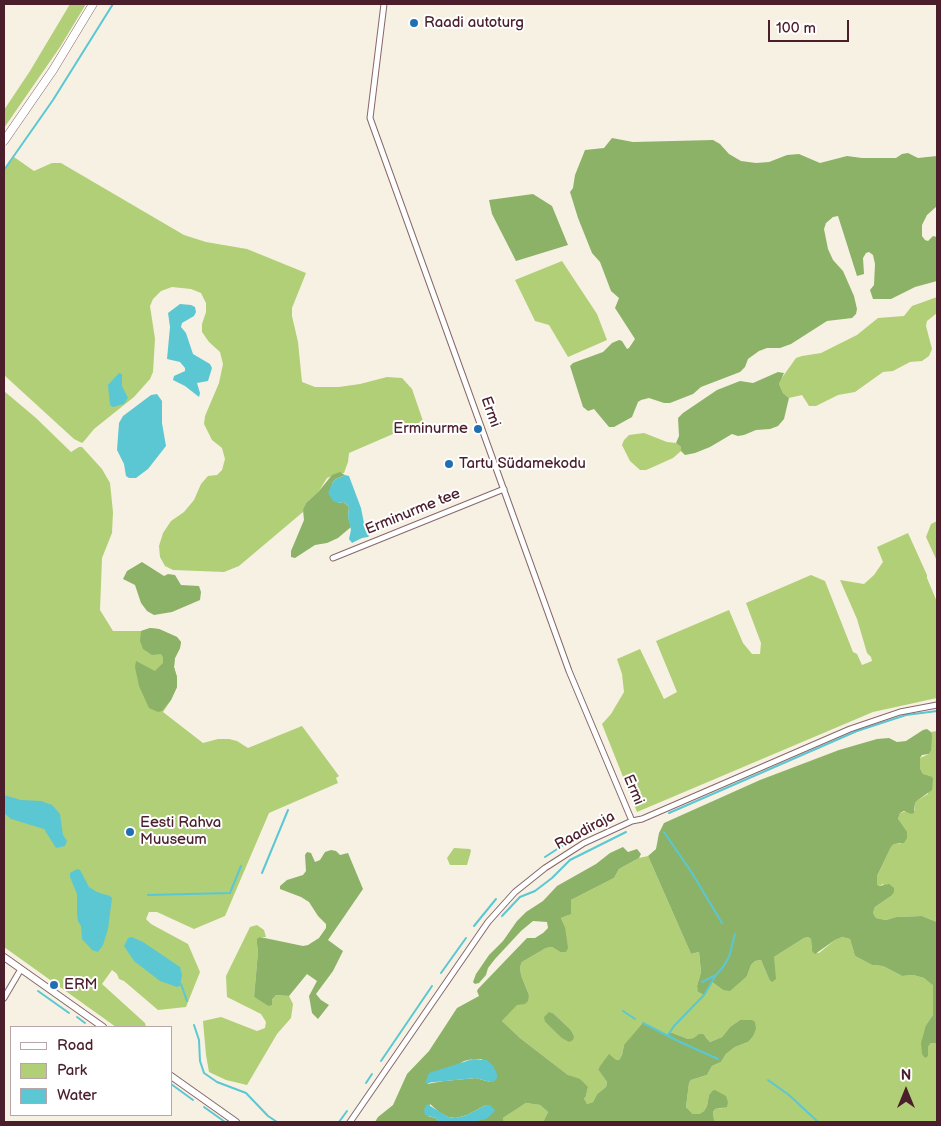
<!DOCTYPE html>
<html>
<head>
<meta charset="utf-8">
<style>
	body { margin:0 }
	#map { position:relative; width:941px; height:1126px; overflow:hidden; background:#f7f1e3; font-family:"Balsamiq Sans",sans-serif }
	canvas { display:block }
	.frame { position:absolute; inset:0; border:5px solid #4a1f2b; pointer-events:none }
	.legend { position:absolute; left:10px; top:1026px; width:162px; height:90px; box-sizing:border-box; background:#fff; border:1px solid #b7a5aa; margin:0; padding:6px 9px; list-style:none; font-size:15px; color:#4a1f2b }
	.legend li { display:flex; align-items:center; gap:10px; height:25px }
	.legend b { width:25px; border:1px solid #b7a5aa }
	.north { position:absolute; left:881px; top:1066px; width:50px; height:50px; -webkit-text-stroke:4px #fff; paint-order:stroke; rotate:0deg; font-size:14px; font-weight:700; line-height:20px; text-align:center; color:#4a1f2b }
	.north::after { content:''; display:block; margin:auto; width:18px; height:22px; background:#4a1f2b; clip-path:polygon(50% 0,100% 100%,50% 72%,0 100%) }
	.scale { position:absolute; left:768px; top:20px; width:81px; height:22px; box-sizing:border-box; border:2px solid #4a1f2b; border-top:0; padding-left:6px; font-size:15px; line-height:18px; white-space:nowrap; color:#4a1f2b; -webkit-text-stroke:4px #fff; paint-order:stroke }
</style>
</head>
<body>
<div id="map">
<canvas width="941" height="1126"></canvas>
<div class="frame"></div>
<ul class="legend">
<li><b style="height:6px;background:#fff"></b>Road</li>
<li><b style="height:14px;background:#b1cf76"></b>Park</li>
<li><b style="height:14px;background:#5bc7d3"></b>Water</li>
</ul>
<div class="north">N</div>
<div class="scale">100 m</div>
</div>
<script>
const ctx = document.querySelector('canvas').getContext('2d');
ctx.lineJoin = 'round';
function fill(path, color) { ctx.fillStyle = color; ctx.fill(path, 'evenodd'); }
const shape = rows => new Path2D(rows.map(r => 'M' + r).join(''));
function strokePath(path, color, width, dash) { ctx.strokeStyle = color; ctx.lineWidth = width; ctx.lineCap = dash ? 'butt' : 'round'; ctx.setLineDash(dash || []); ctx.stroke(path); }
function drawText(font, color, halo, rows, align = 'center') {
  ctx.font = font + ' "Balsamiq Sans",sans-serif'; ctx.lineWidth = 4; ctx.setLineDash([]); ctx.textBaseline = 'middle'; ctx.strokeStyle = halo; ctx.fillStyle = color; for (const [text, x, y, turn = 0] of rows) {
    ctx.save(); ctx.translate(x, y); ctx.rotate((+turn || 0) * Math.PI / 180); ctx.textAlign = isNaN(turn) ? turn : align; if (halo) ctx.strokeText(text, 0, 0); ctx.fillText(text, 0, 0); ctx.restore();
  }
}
const green = shape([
	[70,4,86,4,60,47,4,128,4,110,30,71],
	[14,157,34,171,52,163,61,163,184,235,206,242,247,249,306,273,292,308,292,316,298,342,302,382,315,387,339,387,360,384,387,377,402,378,412,389,423,421,349,453,348,462,344,473,340,473,327,478,319,491,306,503,303,512,239,566,224,572,173,570,165,566,160,557,159,546,163,533,171,521,184,512,194,500,201,484,208,476,217,475,222,470,225,459,222,448,212,440,204,424,205,416,219,383,223,364,220,352,209,342,202,332,202,324,206,312,206,303,201,293,191,289,172,287,161,291,153,299,150,306,155,339,153,372,150,379,134,397,94,429,85,440,82,443,74,439,4,375,4,170],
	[562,261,597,314,607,340,568,357,549,325,535,321,515,280],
	[937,297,937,313,927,321,926,326,932,349,929,356,922,361,910,362,893,371,883,372,855,392,838,395,816,406,809,406,802,395,789,398,783,393,779,384,781,379,796,358,802,356,821,353,857,335,878,318,904,316,912,306],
	[4,391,36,418,71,452,79,447,82,447,102,469,110,483,113,512,112,533,102,558,100,610,113,631,141,631,150,628,159,629,177,637,181,642,180,648,175,658,174,667,177,677,177,687,171,700,163,712,203,743,218,739,229,739,237,741,248,748,302,726,339,776,336,778,338,783,269,813,225,916,194,929,157,912,149,912,146,919,151,924,188,944,200,972,186,1007,158,1010,124,981,119,979,117,974,112,970,102,984,145,1023,146,1027,116,1027,4,947],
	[644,433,667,442,676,443,681,447,681,451,673,458,653,467,646,470,640,470,630,461,622,445,624,440,629,435],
	[937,521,937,561,926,537,931,524],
	[908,533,927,575,927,578,937,602,937,698,873,712,637,812,602,724,611,714,624,692,622,674,617,659,640,649,664,699,677,692,656,641,729,610,743,643,752,654,760,654,761,643,746,603,811,575,825,581,853,652,857,654,862,665,872,661,871,657,867,653,857,619,840,580,864,584,874,575,883,562,877,547],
	[937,731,937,922,922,916,896,917,886,920,876,918,873,913,875,907,891,896,883,884,879,886,877,884,877,876,891,847,894,844,901,844,900,824,898,819,900,813,907,811,911,814,915,810,915,803,918,800,928,794,928,777,923,774,920,768,920,758,929,754,931,751,931,732],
	[454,848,470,849,471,851,467,865,450,865,447,858],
	[648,856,691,954,699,952,701,972,697,986,699,993,704,994,712,982,723,990,747,976,751,965,755,961,761,960,769,979,774,957,804,938,808,937,811,939,812,951,819,953,835,940,842,937,850,939,855,956,872,965,883,966,902,976,913,975,924,978,932,982,934,985,935,1007,933,1015,926,1025,928,1056,928,1047,931,1043,937,1043,937,1122,726,1122,724,1121,717,1122,714,1120,713,1112,715,1109,723,1108,712,1091,709,1095,707,1106,704,1111,699,1114,693,1114,686,1107,689,1083,691,1080,707,1075,712,1066,721,1062,726,1054,735,1047,748,1042,755,1023,751,1020,740,1020,730,1027,722,1037,710,1042,706,1037,688,1039,670,1032,667,1036,624,1045,622,1055,619,1060,598,1068,607,1082,606,1087,597,1094,593,1102,587,1104,585,1103,584,1099,586,1096,588,1087,568,1075,520,1038,502,1021,517,1004,525,1004,529,995,521,975,520,967,522,962,546,948,552,947,560,952,565,927,561,918,568,915,571,900,614,878,619,869,639,858],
	[554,1014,571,1030,574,1036,553,1029,545,1022],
	[257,925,264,930,266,937,260,937,257,944,258,952,254,997,268,1006,276,995,289,996,293,1004,291,1018,277,1034,247,1085,226,1080,209,1072,206,1055,203,1021,221,1017,257,1031,265,1028,266,1022,261,1014,227,997,226,976,250,927],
	[526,1103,540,1105,548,1112,543,1122,504,1122,503,1118]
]);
const forest = shape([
	[612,138,633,142,713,140,720,144,729,154,741,161,756,163,769,162,787,155,799,154,820,163,847,156,862,158,896,158,902,154,908,153,918,158,937,156,937,206,927,215,922,225,922,236,925,240,928,241,933,236,937,237,937,281,915,287,891,299,873,299,870,290,874,285,875,264,873,255,869,252,866,253,863,258,864,274,857,276,838,216,833,217,826,223,824,229,828,249,833,260,843,271,854,296,857,309,856,314,852,318,827,321,791,344,780,348,767,348,759,351,748,359,745,367,740,372,701,387,693,394,670,403,664,403,649,398,641,400,638,402,632,417,614,427,609,427,594,409,588,411,583,407,570,366,573,363,603,352,612,343,619,340,622,341,627,349,629,348,635,339,615,308,619,298,611,291,600,262,592,253,578,218,570,192,573,188,575,175,585,150,604,148],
	[533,194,552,206,568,245,516,261,492,214,489,200],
	[778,372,784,373,779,384,783,393,789,398,784,419,778,426,770,429,756,430,744,435,738,436,732,434,710,447,695,453,685,455,681,451,681,447,676,443,679,436,678,418,683,413,717,390,740,381,753,383],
	[340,472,345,475,336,479,332,483,338,503,344,502,349,507,348,517,351,527,338,538,327,543,315,545,295,558,291,557,291,551,304,520,303,510,306,503,319,491,332,475],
	[142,562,164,576,168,574,175,575,181,585,199,586,201,592,200,600,172,612,154,615,147,611,141,603,135,585,123,579,127,571],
	[150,628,159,629,177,637,181,642,180,648,175,658,174,667,177,677,177,687,171,700,162,711,158,712,149,708,139,686,135,667,136,661,155,671,163,663,163,657,161,654,152,655,143,649,140,641,141,631],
	[927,729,931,732,932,736,931,751,929,754,922,755,920,758,920,768,923,774,932,777,933,779,932,790,918,800,915,803,914,813,911,814,904,811,900,813,898,819,907,832,907,838,904,843,894,844,891,847,877,876,877,884,879,886,889,884,894,888,894,892,891,896,875,907,873,913,876,918,886,920,896,917,922,916,937,922,937,1043,931,1043,928,1047,928,1056,925,1058,922,1054,921,1043,926,1025,933,1015,933,985,924,978,913,975,902,976,883,966,872,965,855,956,850,939,842,937,835,940,815,954,812,951,811,939,808,937,804,938,774,957,776,979,772,982,769,979,761,960,755,961,751,965,747,976,730,991,723,990,712,982,704,995,698,992,697,986,701,972,699,952,691,954,648,856,656,849,659,833,664,823,760,780,839,750,877,739,889,738,897,742,906,741,923,730],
	[623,847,628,852,637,849,641,854,639,858,619,869,614,878,571,900,571,914,561,918,565,927,568,948,566,952,560,952,552,947,546,948,522,962,520,967,521,975,529,995,528,1001,525,1004,517,1005,502,1021,520,1038,568,1075,580,1079,588,1087,586,1096,584,1099,587,1104,593,1102,597,1094,606,1087,607,1082,598,1069,609,1054,616,1060,619,1060,622,1055,624,1045,643,1023,667,1036,670,1032,688,1039,694,1038,699,1034,703,1034,710,1042,722,1037,730,1027,740,1020,752,1020,755,1022,756,1029,753,1036,748,1042,735,1047,726,1054,721,1062,712,1066,707,1075,691,1080,689,1083,686,1107,693,1114,699,1114,704,1111,707,1106,709,1095,712,1091,715,1090,726,1096,728,1102,727,1107,715,1109,713,1112,714,1120,717,1122,543,1122,548,1112,540,1105,526,1103,503,1118,504,1122,470,1122,477,1121,486,1105,467,1115,456,1118,448,1117,439,1112,430,1104,428,1116,436,1118,439,1122,375,1122,378,1117,393,1105,407,1074,429,1051,457,1008,479,996,477,991,478,989,527,938,535,938,543,933,548,928,547,922,533,921,521,931,495,959,488,968,486,975,479,983,475,984,473,982,476,974,489,955,503,941,517,921,526,912,543,901,557,886,596,864,610,853],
	[473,1059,482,1059,490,1082,476,1078,444,1081,427,1084,464,1061],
	[331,850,336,851,340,855,348,853,363,889,328,940,343,951,333,971,316,994,321,1000,329,1005,318,1019,312,1013,309,996,317,981,307,974,289,996,276,995,272,1000,272,1005,268,1006,254,997,258,952,257,944,257,939,260,937,303,946,308,945,319,938,326,928,326,924,318,916,309,902,301,897,280,889,280,886,287,880,303,875,306,871,305,855,307,852,311,853,315,862,320,860,325,852],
	[549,1012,554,1014,571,1030,574,1036,573,1040,569,1042,562,1038,545,1022,544,1017]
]);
const water = shape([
	[180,304,191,305,195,307,196,312,194,316,182,323,181,327,186,333,193,354,210,364,212,368,208,381,197,383,200,393,199,397,185,386,173,380,174,376,185,371,185,368,180,362,167,359,170,327,168,313],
	[119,373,122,374,122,386,128,398,124,404,113,407,110,405,108,385],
	[157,394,162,401,162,423,166,446,148,469,136,478,129,478,126,476,124,464,117,450,119,423,123,416,151,395],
	[345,475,349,476,361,508,364,523,372,533,368,537,362,538,352,543,349,539,351,530,348,517,349,507,344,502,338,503,333,501,328,493,332,483,336,479],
	[4,795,21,800,41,801,52,805,60,814,63,835,67,841,65,846,56,848,44,829,11,819,4,813],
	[77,869,80,870,89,887,97,892,110,896,112,898,108,929,103,945,98,952,92,950,82,939,81,926,78,921,77,914,77,894,70,877,70,873],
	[132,937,143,942,180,967,182,975,180,986,177,987,160,981,134,961,124,946,128,938],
	[473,1059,487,1060,493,1066,497,1074,497,1078,493,1082,490,1082,476,1078,425,1083,429,1073],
	[427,1104,448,1117,456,1118,467,1115,486,1105,490,1105,495,1110,493,1113,486,1119,477,1121,439,1122,436,1118,425,1115,424,1110]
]);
const stream = shape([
	[4,170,53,100,113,4],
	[669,813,857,731,906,715,937,711],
	[664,832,692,873,722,923],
	[545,857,568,842,609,822],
	[262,873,288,810],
	[148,895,230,893,241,866],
	[502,916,520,897,535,891,552,878,570,860,626,832],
	[474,926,496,899],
	[441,973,466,938],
	[702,982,716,975,723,967,729,957,735,934],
	[181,984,187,1001],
	[38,991,69,1013],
	[623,1011,635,1019],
	[77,1017,85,1023],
	[643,1023,680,1042,718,1059],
	[194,1025,199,1040,200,1061,204,1073,217,1082,246,1093,268,1116,277,1122],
	[668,1035,674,1026,704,995,716,975],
	[381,1061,432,986],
	[768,1080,789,1095,818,1122],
	[366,1083,372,1074],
	[171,1084,193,1100],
	[204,1107,225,1122],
	[339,1122,347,1111]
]);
const minor = shape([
	[384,4,370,118,569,671,632,821],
	[333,558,504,489],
	[4,998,21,969],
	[350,1122,488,922,515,892,545,868,584,843,632,821,642,819,850,729,900,712,937,705]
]);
const tertiary = shape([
	[4,957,103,1027],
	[171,1076,236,1122]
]);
const secondary = shape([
	[4,141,53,70,93,4]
]);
const markers = [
	[414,23,5,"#1f6fb2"],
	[478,429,5,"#1f6fb2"],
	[449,464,5,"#1f6fb2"],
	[130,832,5,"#1f6fb2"],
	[54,985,5,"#1f6fb2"]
];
const poiNames = [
	["Raadi autoturg",424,23],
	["Erminurme",468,429,"right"],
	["Tartu Südamekodu",459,464],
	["Eesti Rahva",140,823],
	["Muuseum",140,840],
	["ERM",64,985]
];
const streetNames = [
	["Ermi",490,412,70],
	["Erminurme tee",413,512,-22],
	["Ermi",633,790,67],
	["Raadiraja",585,831,-28]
];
fill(green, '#b1cf76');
fill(forest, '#8cb267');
fill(water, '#5bc7d3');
strokePath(stream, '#5bc7d3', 2);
strokePath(minor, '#87686b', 7);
strokePath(tertiary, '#87686b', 8);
strokePath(secondary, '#87686b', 9);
strokePath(minor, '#fff', 5);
strokePath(tertiary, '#fff', 6);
strokePath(secondary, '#fff', 8);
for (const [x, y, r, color] of markers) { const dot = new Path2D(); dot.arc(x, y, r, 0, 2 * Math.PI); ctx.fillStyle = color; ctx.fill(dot); strokePath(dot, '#fff', 2); }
drawText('15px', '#4a1f2b', '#fff', poiNames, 'left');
drawText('15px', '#4a1f2b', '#fff', streetNames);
</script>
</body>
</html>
